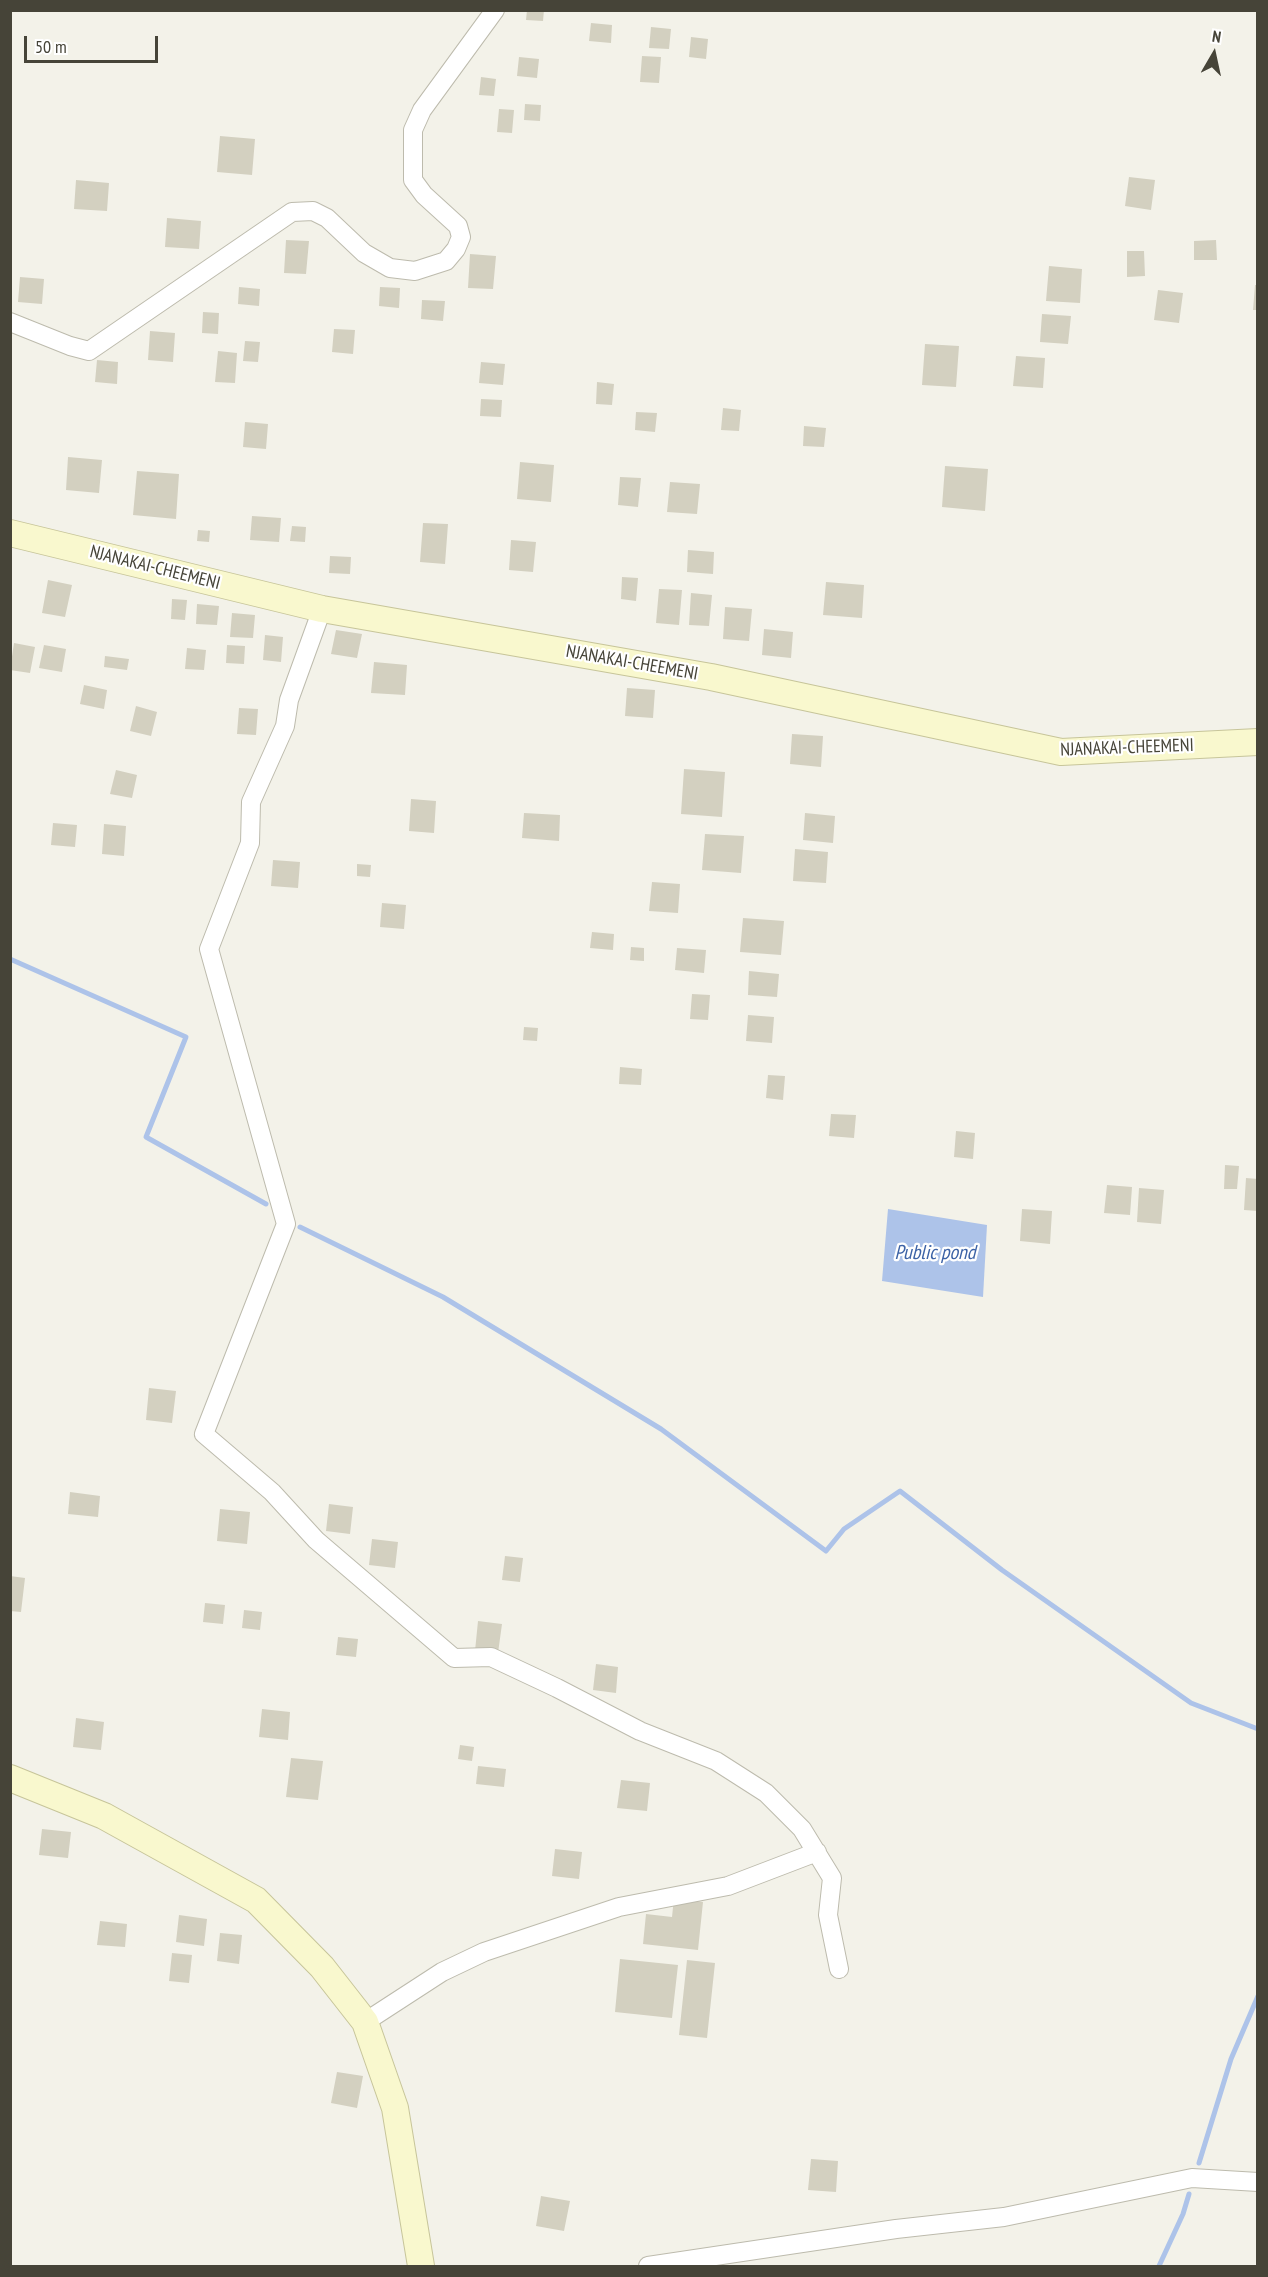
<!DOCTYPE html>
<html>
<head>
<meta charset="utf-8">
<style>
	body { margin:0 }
	#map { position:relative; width:1268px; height:2277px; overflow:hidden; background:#f3f2e9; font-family:"PT Sans Narrow",sans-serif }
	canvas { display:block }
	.frame { position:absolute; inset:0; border:12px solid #464438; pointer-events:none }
	.north { position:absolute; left:1184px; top:24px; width:60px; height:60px; -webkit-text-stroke:4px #fff; paint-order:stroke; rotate:9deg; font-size:16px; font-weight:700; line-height:24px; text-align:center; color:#464438 }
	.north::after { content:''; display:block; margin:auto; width:21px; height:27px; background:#464438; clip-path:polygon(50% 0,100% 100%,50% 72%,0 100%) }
	.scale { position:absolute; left:24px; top:36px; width:134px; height:27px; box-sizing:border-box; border:3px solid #464438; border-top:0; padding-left:8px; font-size:18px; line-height:21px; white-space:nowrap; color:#464438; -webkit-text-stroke:4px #fff; paint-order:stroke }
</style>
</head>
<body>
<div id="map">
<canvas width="1268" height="2277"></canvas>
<div class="frame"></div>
<div class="north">N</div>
<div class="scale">50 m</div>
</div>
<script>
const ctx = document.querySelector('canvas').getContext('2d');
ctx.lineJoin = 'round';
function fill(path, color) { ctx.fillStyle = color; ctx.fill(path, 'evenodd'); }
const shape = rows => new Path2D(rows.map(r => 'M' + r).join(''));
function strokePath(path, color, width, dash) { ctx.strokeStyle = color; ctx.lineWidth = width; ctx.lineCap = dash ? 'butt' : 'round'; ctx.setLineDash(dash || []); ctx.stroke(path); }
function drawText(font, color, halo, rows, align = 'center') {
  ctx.font = font + ' "PT Sans Narrow",sans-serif'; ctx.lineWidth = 4.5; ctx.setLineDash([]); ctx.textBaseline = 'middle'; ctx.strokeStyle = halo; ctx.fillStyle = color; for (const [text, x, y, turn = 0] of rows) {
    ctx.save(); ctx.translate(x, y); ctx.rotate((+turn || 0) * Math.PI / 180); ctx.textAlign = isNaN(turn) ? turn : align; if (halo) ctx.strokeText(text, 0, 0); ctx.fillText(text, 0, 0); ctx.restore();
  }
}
const water = shape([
	[888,1209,987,1225,983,1297,882,1281]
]);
const stream = shape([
	[10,959,186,1037,146,1137,266,1204],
	[300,1227,443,1297,661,1429,826,1551,844,1529,900,1491,1002,1570,1191,1703,1258,1729],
	[1199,2163,1231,2059,1258,1996],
	[1159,2266,1183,2214,1189,2194]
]);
const building = shape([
	[527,10,544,10,543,21,526,20],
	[591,23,612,25,611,43,589,41],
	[651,27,671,29,669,49,649,48],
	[691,37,708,39,706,59,689,57],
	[642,56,661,57,659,83,640,82],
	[519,57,539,59,537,78,517,76],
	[481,77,496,79,494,96,479,95],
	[525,104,541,105,540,121,524,120],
	[499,109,514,110,512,133,497,132],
	[220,136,255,139,252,175,217,172],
	[1129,177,1155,180,1151,210,1125,206],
	[76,180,109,183,107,211,74,209],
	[167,218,201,221,199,249,165,247],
	[286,240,309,241,306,274,284,273],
	[1216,240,1217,260,1194,260,1194,241],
	[1127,251,1144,251,1145,276,1127,277],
	[470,254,496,256,493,289,468,288],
	[1049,266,1082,269,1080,303,1046,301],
	[20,277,44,279,42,304,18,302],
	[1255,285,1258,285,1258,310,1253,310],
	[239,287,260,289,259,306,238,304],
	[380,287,400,288,399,308,379,306],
	[1158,290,1183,293,1179,323,1154,320],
	[422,300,445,301,443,321,421,319],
	[203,312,219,313,218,334,202,333],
	[1042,314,1071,316,1068,344,1040,342],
	[334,329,355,330,353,354,332,352],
	[150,331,175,333,173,362,148,360],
	[245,341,260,342,258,362,243,361],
	[925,344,959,346,956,387,922,385],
	[218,351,237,353,235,383,215,382],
	[1016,356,1045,358,1043,388,1013,386],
	[97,360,118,362,117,384,95,382],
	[481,362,505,364,503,385,479,383],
	[597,382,614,384,612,405,596,404],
	[481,399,502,400,501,417,480,416],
	[723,408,741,410,739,431,721,430],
	[636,412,657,413,655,432,635,430],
	[245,422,268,424,266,449,243,447],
	[804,426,826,428,824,447,803,446],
	[68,457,102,460,99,493,66,490],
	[520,462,554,465,551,502,517,499],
	[945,466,988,469,985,511,942,507],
	[137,471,179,474,176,519,133,515],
	[620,477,641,478,638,507,618,505],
	[670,482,700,484,697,514,667,512],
	[252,516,281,518,279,542,250,540],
	[423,523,448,524,445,564,420,562],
	[292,526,306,527,305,542,290,541],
	[198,530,210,531,209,542,197,541],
	[511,540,536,542,533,572,509,570],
	[688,550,714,552,713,574,687,572],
	[330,556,351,557,350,574,329,573],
	[622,577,638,578,636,601,621,599],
	[48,580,72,585,65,617,42,613],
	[826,582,864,585,862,618,823,615],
	[659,589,682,590,679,625,656,623],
	[691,593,712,595,709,626,689,625],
	[172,599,187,600,185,620,171,619],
	[197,604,219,606,217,625,196,624],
	[725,607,752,609,749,641,723,639],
	[232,613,255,615,253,638,230,637],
	[764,629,793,632,791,658,762,655],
	[336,630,362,634,357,658,331,654],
	[265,635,283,637,281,662,263,660],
	[14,643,35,647,30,673,10,670],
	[44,645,66,649,62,672,39,668],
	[227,645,245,646,244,664,226,663],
	[187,648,206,650,204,670,185,669],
	[105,656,129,659,127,670,104,667],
	[374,662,407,665,405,695,371,693],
	[84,685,107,690,104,709,80,704],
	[627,688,655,690,653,718,625,716],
	[136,706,157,712,151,736,130,731],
	[239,708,258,709,256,735,237,734],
	[792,734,823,736,821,767,790,764],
	[684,769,725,772,722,817,681,814],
	[116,770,137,775,132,798,110,794],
	[411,799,436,801,434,833,409,831],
	[524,813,560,815,559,841,522,838],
	[805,813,835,816,833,843,803,840],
	[53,823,77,825,75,847,51,845],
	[104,824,126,826,124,856,102,854],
	[705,834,744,836,741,873,702,870],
	[795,849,828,852,826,883,793,881],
	[273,860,300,862,298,888,271,886],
	[357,864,371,865,370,877,357,876],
	[652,882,680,884,678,913,649,911],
	[382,903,406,905,404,929,380,927],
	[743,918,784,921,781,955,740,952],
	[592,932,614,934,613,950,590,948],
	[631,947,644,948,644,961,630,960],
	[677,948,706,950,704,973,675,970],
	[749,971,779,974,777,997,748,995],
	[692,994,710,995,708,1020,690,1019],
	[748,1015,774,1017,772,1043,746,1041],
	[524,1027,538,1028,537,1041,523,1040],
	[620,1067,642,1069,641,1085,619,1084],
	[768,1075,785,1076,783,1100,766,1098],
	[831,1114,856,1115,854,1138,829,1136],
	[956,1131,975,1133,973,1159,954,1157],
	[1225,1165,1239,1166,1237,1189,1224,1189],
	[1246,1178,1258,1179,1258,1211,1244,1210],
	[1107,1185,1132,1187,1130,1215,1104,1213],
	[1139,1188,1164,1190,1161,1224,1137,1222],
	[1022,1209,1052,1211,1050,1244,1020,1241],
	[149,1388,176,1391,172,1423,146,1420],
	[70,1492,100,1496,98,1517,68,1514],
	[329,1504,353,1507,350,1534,326,1531],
	[220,1509,250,1512,247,1544,217,1541],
	[372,1539,398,1542,395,1568,369,1565],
	[505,1556,523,1558,520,1582,502,1580],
	[10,1576,25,1578,21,1612,10,1611],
	[205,1603,225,1605,223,1624,203,1622],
	[244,1610,262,1612,260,1630,242,1628],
	[478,1621,502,1624,498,1653,475,1651],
	[338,1637,358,1639,356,1657,336,1655],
	[596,1664,618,1667,616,1693,593,1690],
	[262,1709,290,1712,288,1740,259,1737],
	[76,1718,104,1722,101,1750,73,1747],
	[460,1745,474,1747,472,1761,458,1759],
	[291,1758,323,1761,318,1800,286,1797],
	[478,1766,506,1769,504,1787,476,1784],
	[621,1780,650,1783,647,1811,617,1808],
	[42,1829,71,1832,68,1858,39,1855],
	[555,1849,582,1852,579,1879,552,1876],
	[674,1898,703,1902,698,1950,643,1944,646,1914,672,1917],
	[179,1915,207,1919,204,1946,176,1942],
	[100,1921,127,1924,125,1947,97,1945],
	[220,1933,242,1935,239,1964,217,1961],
	[172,1953,192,1955,189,1983,169,1981],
	[620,1959,678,1965,672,2018,615,2012],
	[687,1960,715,1963,707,2038,679,2035],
	[337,2072,363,2076,357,2108,331,2103],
	[811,2159,838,2161,836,2192,808,2190],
	[541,2196,570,2201,564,2231,536,2226]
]);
const street = shape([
	[10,322,70,346,89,351,292,212,313,211,327,218,364,253,390,268,415,271,446,261,456,249,461,237,458,226,424,195,413,180,413,130,422,110,495,10],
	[322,609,289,700,285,726,251,802,250,843,209,949,286,1224,204,1434,272,1492,316,1540,454,1658,491,1657,557,1688,640,1731,716,1761,766,1793,802,1829,832,1878,828,1915,839,1969],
	[365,2022,442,1972,484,1952,619,1907,728,1886,817,1852],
	[648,2266,896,2229,1004,2217,1192,2178,1258,2182]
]);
const secondary = shape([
	[10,533,322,609,711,677,1061,752,1258,742],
	[10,1778,104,1816,256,1900,322,1967,365,2022,395,2108,421,2266]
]);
const streetNames = [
	["NJANAKAI-CHEEMENI",155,568,14],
	["NJANAKAI-CHEEMENI",632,663,10],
	["NJANAKAI-CHEEMENI",1127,748,-2]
];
const waterNames = [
	["Public pond",935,1253]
];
fill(water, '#adc3e9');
strokePath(stream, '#adc3e9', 5);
fill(building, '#d3d0c0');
strokePath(street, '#bdbbad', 20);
strokePath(secondary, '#c7c59a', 28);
strokePath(street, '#fff', 18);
strokePath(secondary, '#f9f8ce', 26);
drawText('18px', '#464438', '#fff', streetNames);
drawText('italic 20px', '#3d63a6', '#fff', waterNames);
</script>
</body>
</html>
